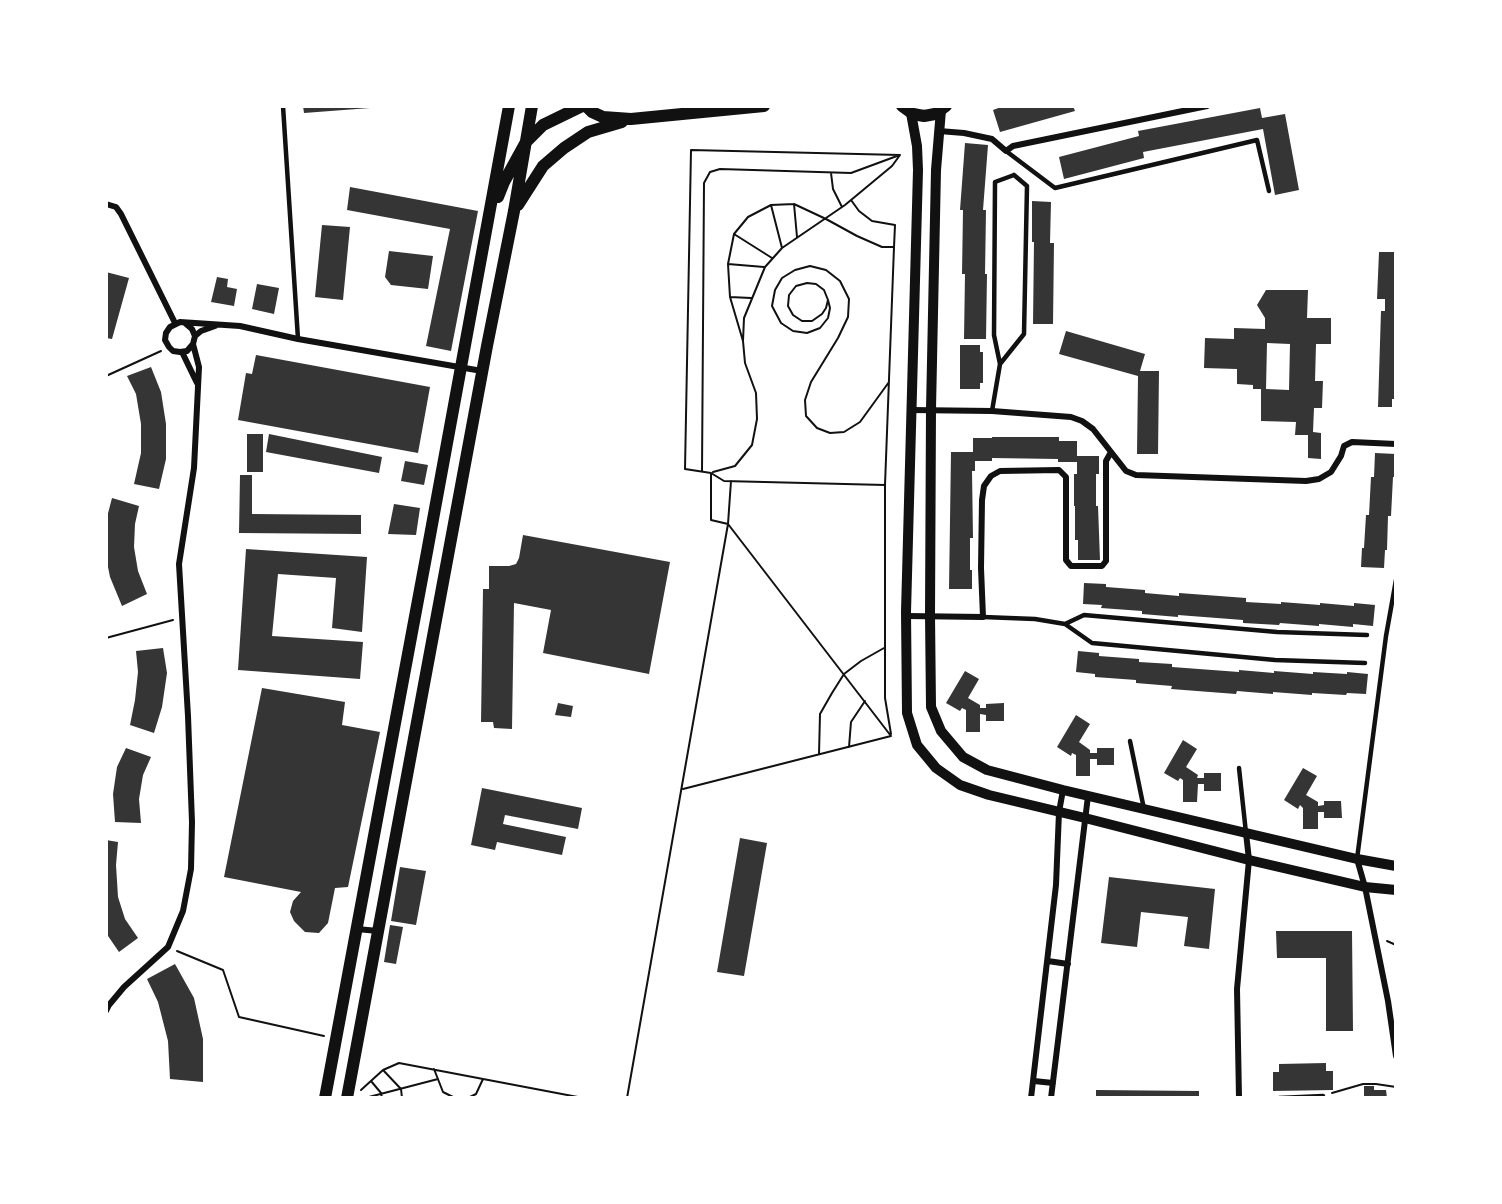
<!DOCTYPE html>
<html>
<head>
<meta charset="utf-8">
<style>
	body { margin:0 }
	#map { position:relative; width:1502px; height:1204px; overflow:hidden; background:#fff; font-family:Arial,sans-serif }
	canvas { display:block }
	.frame { position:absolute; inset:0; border:108px solid #fff; pointer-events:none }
</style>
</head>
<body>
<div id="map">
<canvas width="1502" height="1204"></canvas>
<div class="frame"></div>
</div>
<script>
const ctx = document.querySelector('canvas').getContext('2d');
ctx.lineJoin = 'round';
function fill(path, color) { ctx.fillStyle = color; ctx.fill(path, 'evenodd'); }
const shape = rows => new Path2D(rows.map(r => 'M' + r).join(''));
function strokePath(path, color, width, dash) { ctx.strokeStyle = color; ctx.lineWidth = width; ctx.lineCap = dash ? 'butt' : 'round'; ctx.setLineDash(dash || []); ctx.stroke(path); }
const building = shape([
	[303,106,370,106,370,108,304,113],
	[1004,106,1073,106,1075,111,1000,132,993,110],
	[1260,108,1262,118,1285,114,1299,190,1275,195,1263,129,1143,152,1144,158,1064,179,1059,157,1139,136,1138,131],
	[965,143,988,145,983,210,986,210,985,274,987,274,986,339,964,339,965,274,962,274,963,210,960,210],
	[350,187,478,211,451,351,426,346,450,229,347,210],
	[1032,201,1051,202,1050,243,1054,243,1053,324,1033,324,1034,242,1032,242],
	[322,225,350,227,343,300,315,297],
	[389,251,433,256,428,289,391,285,385,277],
	[1379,252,1396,252,1396,399,1392,399,1392,407,1378,407,1381,311,1385,311,1385,299,1377,299],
	[106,272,129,278,112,339,106,338],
	[217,277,228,279,227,287,237,289,234,306,211,302],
	[257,284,279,288,274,314,252,309],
	[1266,290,1308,290,1307,318,1331,318,1331,344,1316,344,1315,381,1323,381,1322,408,1314,408,1313,432,1321,433,1321,459,1308,458,1308,435,1295,435,1296,422,1261,421,1261,389,1253,389,1253,385,1237,384,1237,369,1204,368,1205,338,1234,339,1234,328,1265,329,1265,318,1257,305],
	[1267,343,1290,344,1289,390,1266,389],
	[1066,331,1145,354,1140,371,1159,371,1158,454,1137,454,1138,376,1059,354],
	[960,345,980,345,980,352,983,352,983,383,980,383,980,389,960,389],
	[256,355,430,387,418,453,238,420,246,373,252,374],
	[151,367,161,392,166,424,166,459,159,489,134,484,141,453,141,424,136,394,127,376],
	[247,434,263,434,263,472,247,472],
	[269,434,382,457,379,473,266,452],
	[992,437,1059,437,1059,441,1077,441,1077,456,1099,456,1099,474,1096,474,1096,506,1098,506,1100,560,1078,560,1078,540,1075,540,1075,506,1074,506,1074,474,1077,474,1077,462,1058,462,1058,459,992,458,992,461,975,461,975,471,972,471,973,538,970,538,970,570,972,570,972,589,949,589,951,452,973,452,973,438,992,438],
	[1375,453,1396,454,1396,477,1393,477,1391,516,1388,516,1387,550,1385,550,1384,568,1361,567,1362,548,1364,548,1366,515,1369,515,1371,477,1374,477],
	[405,461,428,465,424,485,401,481],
	[240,475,252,475,252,514,361,515,361,534,239,533],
	[112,498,139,506,135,524,134,547,138,571,147,594,122,606,110,577,106,557,106,521],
	[394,504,420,508,416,535,388,534],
	[523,535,670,562,649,674,543,653,551,610,514,603,512,729,494,728,493,722,481,722,483,589,489,589,489,566,509,566,516,564,519,558],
	[246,549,367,557,362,632,332,628,336,578,278,574,272,636,363,642,360,679,238,670],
	[1084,583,1106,584,1106,587,1145,590,1145,593,1179,596,1179,593,1246,598,1246,602,1281,604,1281,602,1320,605,1320,603,1354,606,1354,603,1375,605,1373,626,1353,624,1353,627,1319,624,1319,626,1280,623,1279,625,1243,623,1243,620,1178,615,1178,617,1142,614,1142,611,1101,608,1102,605,1083,604],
	[163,648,167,673,162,707,154,733,130,725,135,700,138,672,136,651],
	[1078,651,1099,653,1099,656,1139,659,1139,662,1172,664,1172,667,1239,672,1239,670,1274,673,1274,671,1313,674,1313,672,1347,674,1347,672,1368,674,1366,694,1347,693,1346,695,1312,693,1312,695,1273,692,1273,694,1237,691,1236,694,1171,689,1172,686,1136,683,1136,680,1095,677,1095,674,1076,672],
	[965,671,979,679,968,698,980,705,980,708,986,708,986,704,1004,703,1004,721,986,721,986,715,980,714,980,732,966,732,966,710,962,708,960,711,946,703],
	[262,688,345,702,342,725,380,732,348,887,335,888,328,923,319,933,305,932,294,921,290,912,293,901,301,892,224,877],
	[558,703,573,706,571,717,555,715],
	[1076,715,1090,724,1079,742,1090,750,1090,753,1097,753,1097,748,1114,748,1114,765,1097,765,1097,759,1090,759,1090,776,1076,776,1076,755,1072,753,1071,756,1057,747],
	[1183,740,1197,749,1186,767,1198,775,1197,778,1204,778,1204,773,1221,773,1221,791,1204,791,1204,784,1198,784,1197,802,1183,802,1183,780,1180,778,1178,781,1164,773],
	[126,748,151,757,143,775,139,799,141,823,115,822,113,794,117,767],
	[1303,768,1317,776,1306,795,1318,802,1318,806,1324,805,1324,801,1341,801,1342,818,1324,818,1324,812,1318,812,1318,829,1303,829,1303,808,1300,805,1298,809,1284,800],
	[482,788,582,808,578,829,505,815,503,824,566,837,562,855,497,842,495,850,471,845],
	[740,838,767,843,744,976,717,972],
	[106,840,118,842,116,865,118,897,125,919,138,938,119,952,106,933],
	[400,867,426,871,416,925,391,921],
	[1109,877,1215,889,1209,949,1184,946,1188,917,1141,912,1137,947,1101,943],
	[390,925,403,927,396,964,384,962],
	[1276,931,1352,931,1353,1031,1326,1031,1326,958,1277,958],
	[175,964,194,998,203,1039,203,1082,170,1079,168,1041,158,1002,147,979],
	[1326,1063,1326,1071,1333,1071,1333,1090,1273,1091,1273,1072,1279,1072,1279,1064],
	[1364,1086,1374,1086,1374,1090,1386,1090,1387,1098,1364,1098],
	[1096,1090,1199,1091,1199,1098,1096,1098]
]);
const path = shape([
	[831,173,833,189,842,207],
	[851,200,859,211,872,221,895,225,894,247],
	[794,204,797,237],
	[771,205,782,248],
	[734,234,772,258],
	[728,264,764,267],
	[730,297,751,298],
	[828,300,826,308,822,314,812,321,802,321,793,315,788,306,789,295,796,286,807,283,816,284,824,290,828,300,830,308,828,318,820,328,807,333,793,331,781,323,772,306,775,290,782,278,795,270,810,266,826,270,840,281,849,299,848,317,838,338,811,382,805,400,806,416,817,428,830,433,844,432,860,422,889,382],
	[106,376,161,351],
	[702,471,704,183,710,172,720,169,851,173,897,156],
	[713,472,735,466,752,445,757,419,756,393,745,363,743,341,744,318,765,267,782,248,845,205,892,166,900,155],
	[711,473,724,481,885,485,894,247,882,247,857,236,826,219,794,204,771,205,748,217,734,234,728,264,730,297,743,341],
	[885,485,885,698,891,734],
	[106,638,173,620],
	[849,747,851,722,865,701],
	[819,754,820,714,832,693,844,674,861,661,884,648],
	[683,789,891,736,728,524,731,481],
	[1387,941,1396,945],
	[177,951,223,970,239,1017,324,1036],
	[434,1069,443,1092,455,1098],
	[383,1070,401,1089,402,1098],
	[371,1081,381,1093,382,1098],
	[361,1090,383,1070,399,1063,583,1098],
	[1332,1093,1363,1084,1376,1084,1396,1087],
	[365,1098,438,1079],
	[468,1098,476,1094,483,1079],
	[627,1098,728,524,711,520,711,473,685,469,691,150,900,155]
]);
const service = shape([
	[283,106,298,339],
	[1006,151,1055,188,1257,140,1269,191],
	[1000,364,1024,334,1027,186,1014,175],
	[992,411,1000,364,994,335,995,182,1014,175],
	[983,617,1035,619,1065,624],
	[1365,663,1275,660,1092,643,1065,624,1084,615,1277,632,1367,635],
	[1130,741,1144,809],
	[1239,768,1246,833],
	[1357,859,1386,636,1396,580],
	[1279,1098,1323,1096]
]);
const minor = shape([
	[939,131,964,133,992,139,1006,151,1013,146,1207,106],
	[106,204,116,207,121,214,175,323],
	[195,336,201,331,215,326],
	[193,344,187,351,180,352,173,351,169,347,165,340,166,333,170,327,180,322,240,326,298,339,482,371],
	[182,352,197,383],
	[911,410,992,411,1071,417,1082,421,1093,429,1126,471,1136,475,1306,481,1319,479,1331,472,1341,456,1344,446,1352,442,1396,444],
	[907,616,983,617,981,568,982,500,984,486,991,476,1000,471,1059,470,1066,477,1066,560,1071,566,1102,566,1106,561,1106,461,1111,452],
	[1357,859,1365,887,1388,1001,1396,1056],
	[357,929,378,931],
	[1048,961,1068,964],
	[106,1011,109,1005,124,987,168,947,183,911,191,869,192,822,188,716,179,564,194,468,199,367,193,344,195,336,192,329,185,323],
	[1034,1081,1053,1083],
	[1031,1098,1056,885,1059,812,1063,790],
	[1051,1098,1088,796],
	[1239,1098,1237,989,1249,860,1246,833]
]);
const tertiary = shape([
	[941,110,936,170,931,409,930,615,931,707,941,731,963,757,987,770,1063,790,1357,859,1396,866],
	[911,113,917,146,918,170,906,612,907,713,917,745,936,768,960,785,989,795,1085,818,1249,860,1365,887,1396,890]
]);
const secondary = shape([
	[586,106,592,112,603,117,631,119,764,106],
	[902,106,913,114,924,116,935,114,946,106],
	[498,197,504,182,526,142,543,125,582,106],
	[518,205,543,166,564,148,588,132,622,122],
	[325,1098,427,552,509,106],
	[347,1098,487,346,514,211,532,106]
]);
fill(building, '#353535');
strokePath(path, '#111', 2);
strokePath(service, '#111', 4.5);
strokePath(minor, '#111', 6);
strokePath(tertiary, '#111', 10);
strokePath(secondary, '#111', 12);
</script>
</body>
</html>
